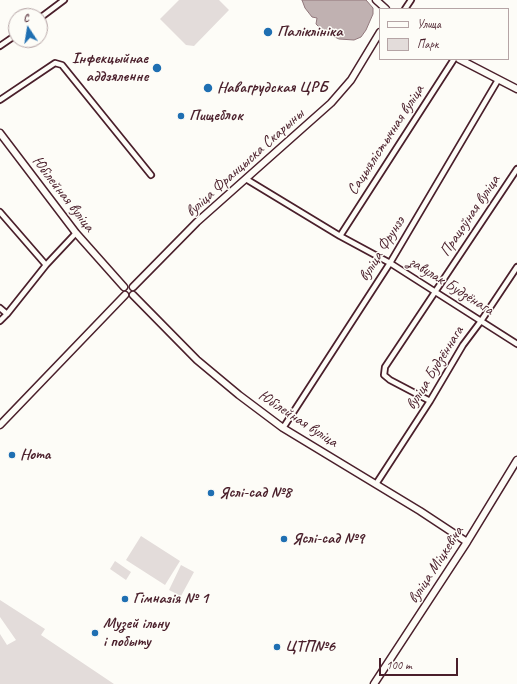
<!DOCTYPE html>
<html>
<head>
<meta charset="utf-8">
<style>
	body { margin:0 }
	#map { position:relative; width:517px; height:684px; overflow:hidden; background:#fdfcf7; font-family:Caveat,sans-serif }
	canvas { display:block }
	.legend { position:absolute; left:379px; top:8px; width:130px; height:52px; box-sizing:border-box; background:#fdfcf7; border:1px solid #b5a4a5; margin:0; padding:5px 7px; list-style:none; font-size:12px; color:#4a1f2b }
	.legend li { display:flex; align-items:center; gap:8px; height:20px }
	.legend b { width:20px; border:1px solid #b5a4a5 }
	.north { position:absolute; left:8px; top:8px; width:40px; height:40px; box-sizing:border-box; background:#fdfcf7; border:1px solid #b5a4a5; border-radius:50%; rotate:348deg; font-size:11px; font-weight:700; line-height:16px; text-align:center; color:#4a1f2b }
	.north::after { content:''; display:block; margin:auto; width:14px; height:18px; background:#1f6fb2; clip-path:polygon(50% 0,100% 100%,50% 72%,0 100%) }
	.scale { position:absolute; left:379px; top:658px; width:79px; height:18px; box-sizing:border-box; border:2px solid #4a1f2b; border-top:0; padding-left:5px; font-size:12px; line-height:14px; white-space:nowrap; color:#4a1f2b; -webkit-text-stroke:3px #fdfcf7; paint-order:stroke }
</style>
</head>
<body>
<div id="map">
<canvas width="517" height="684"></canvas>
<ul class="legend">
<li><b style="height:5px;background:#fdfcf7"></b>Улица</li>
<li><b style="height:11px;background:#e3dcda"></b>Парк</li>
</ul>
<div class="north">С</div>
<div class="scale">100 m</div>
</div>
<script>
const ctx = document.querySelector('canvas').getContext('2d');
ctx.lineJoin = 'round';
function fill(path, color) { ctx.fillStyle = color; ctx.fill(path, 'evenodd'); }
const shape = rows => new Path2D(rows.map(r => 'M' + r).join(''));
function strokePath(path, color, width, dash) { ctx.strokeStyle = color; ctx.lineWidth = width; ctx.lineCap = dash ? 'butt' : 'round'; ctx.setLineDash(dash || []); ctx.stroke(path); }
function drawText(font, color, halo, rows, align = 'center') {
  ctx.font = font + ' Caveat,sans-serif'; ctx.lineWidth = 3; ctx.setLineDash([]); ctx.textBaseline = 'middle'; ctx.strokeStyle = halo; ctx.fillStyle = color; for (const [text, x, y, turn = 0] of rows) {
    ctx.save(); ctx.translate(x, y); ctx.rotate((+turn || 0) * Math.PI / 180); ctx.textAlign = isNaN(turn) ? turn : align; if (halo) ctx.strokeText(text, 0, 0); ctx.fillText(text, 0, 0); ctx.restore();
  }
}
const green = shape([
	[179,0,219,0,229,10,194,46,186,45,160,19],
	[141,536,180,561,165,585,126,560],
	[115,561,131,572,126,580,110,569],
	[181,565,194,572,181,596,169,590],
	[0,600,45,629,41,635,114,684,0,684,0,634,7,645,16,640,0,617]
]);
const water = shape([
	[302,0,366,0,373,8,373,14,366,30,361,37,354,40,339,39,324,32,316,24,317,18,312,17,305,8,302,0]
]);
const street = shape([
	[405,9,411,0],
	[40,18,64,0],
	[0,46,16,35],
	[0,100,55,63,62,65,151,175],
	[246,179,340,236,390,263,517,344],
	[0,212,46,265],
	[340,236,454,59],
	[0,308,7,314],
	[0,321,7,314,46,265,76,233],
	[430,401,390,380,384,375,385,367,517,169],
	[283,428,390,263,498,80],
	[376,484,430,401,463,345,481,321,517,267]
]);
const secondary = shape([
	[376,0,386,9],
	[459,59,517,89],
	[0,133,76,233,124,287],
	[133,287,197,222,331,103,351,80,380,32],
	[133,295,197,360,239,395,283,428,420,511,467,542],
	[0,425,125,295],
	[374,684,467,542,517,460]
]);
const markers = [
	[268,32,5,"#1f6fb2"],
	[157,68,5,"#1f6fb2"],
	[208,88,5,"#1f6fb2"],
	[181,116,4,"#1f6fb2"],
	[12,455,4,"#1f6fb2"],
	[211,493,4,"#1f6fb2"],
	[284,539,4,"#1f6fb2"],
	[125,599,4,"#1f6fb2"],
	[95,633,4,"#1f6fb2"],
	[277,647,4,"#1f6fb2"]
];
const poiNames = [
	["Паліклініка",277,32],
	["Інфекцыйнае",148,59,"right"],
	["аддзяленне",148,77,"right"],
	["Навагрудская ЦРБ",217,88],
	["Пищеблок",189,116],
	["Нота",20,455],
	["Яслі-сад №8",219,493],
	["Яслі-сад №9",292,539],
	["Гімназія № 1",133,599],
	["Музей ільну",103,624],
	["і побыту",103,642],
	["ЦТП№6",285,647]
];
const streetNames = [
	["Сацыялістычная вуліца",386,140,-57],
	["вуліца Францыска Скарыны",245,163,-42],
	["Юбілейная вуліца",63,194,52],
	["Працоўная вуліца",470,216,-56],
	["вуліца Фрунзэ",382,249,-58],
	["завулак Будзёнага",451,286,32],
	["вуліца Будзённага",435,368,-58],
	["Юбілейная вуліца",298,419,33],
	["вуліца Міцкевіча",436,565,-57]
];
fill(green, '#e3dcda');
fill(water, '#c0b1b1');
strokePath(water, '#91777b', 1);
strokePath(street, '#4a1f2b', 8);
strokePath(secondary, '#4a1f2b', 9);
strokePath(street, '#fdfcf7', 4.5);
strokePath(secondary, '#fdfcf7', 6);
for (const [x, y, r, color] of markers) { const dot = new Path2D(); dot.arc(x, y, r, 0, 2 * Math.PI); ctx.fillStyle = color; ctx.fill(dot); strokePath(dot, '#fdfcf7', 1.5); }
drawText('bold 16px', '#4a1f2b', '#fdfcf7', poiNames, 'left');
drawText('16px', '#4a1f2b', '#fdfcf7', streetNames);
</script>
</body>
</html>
